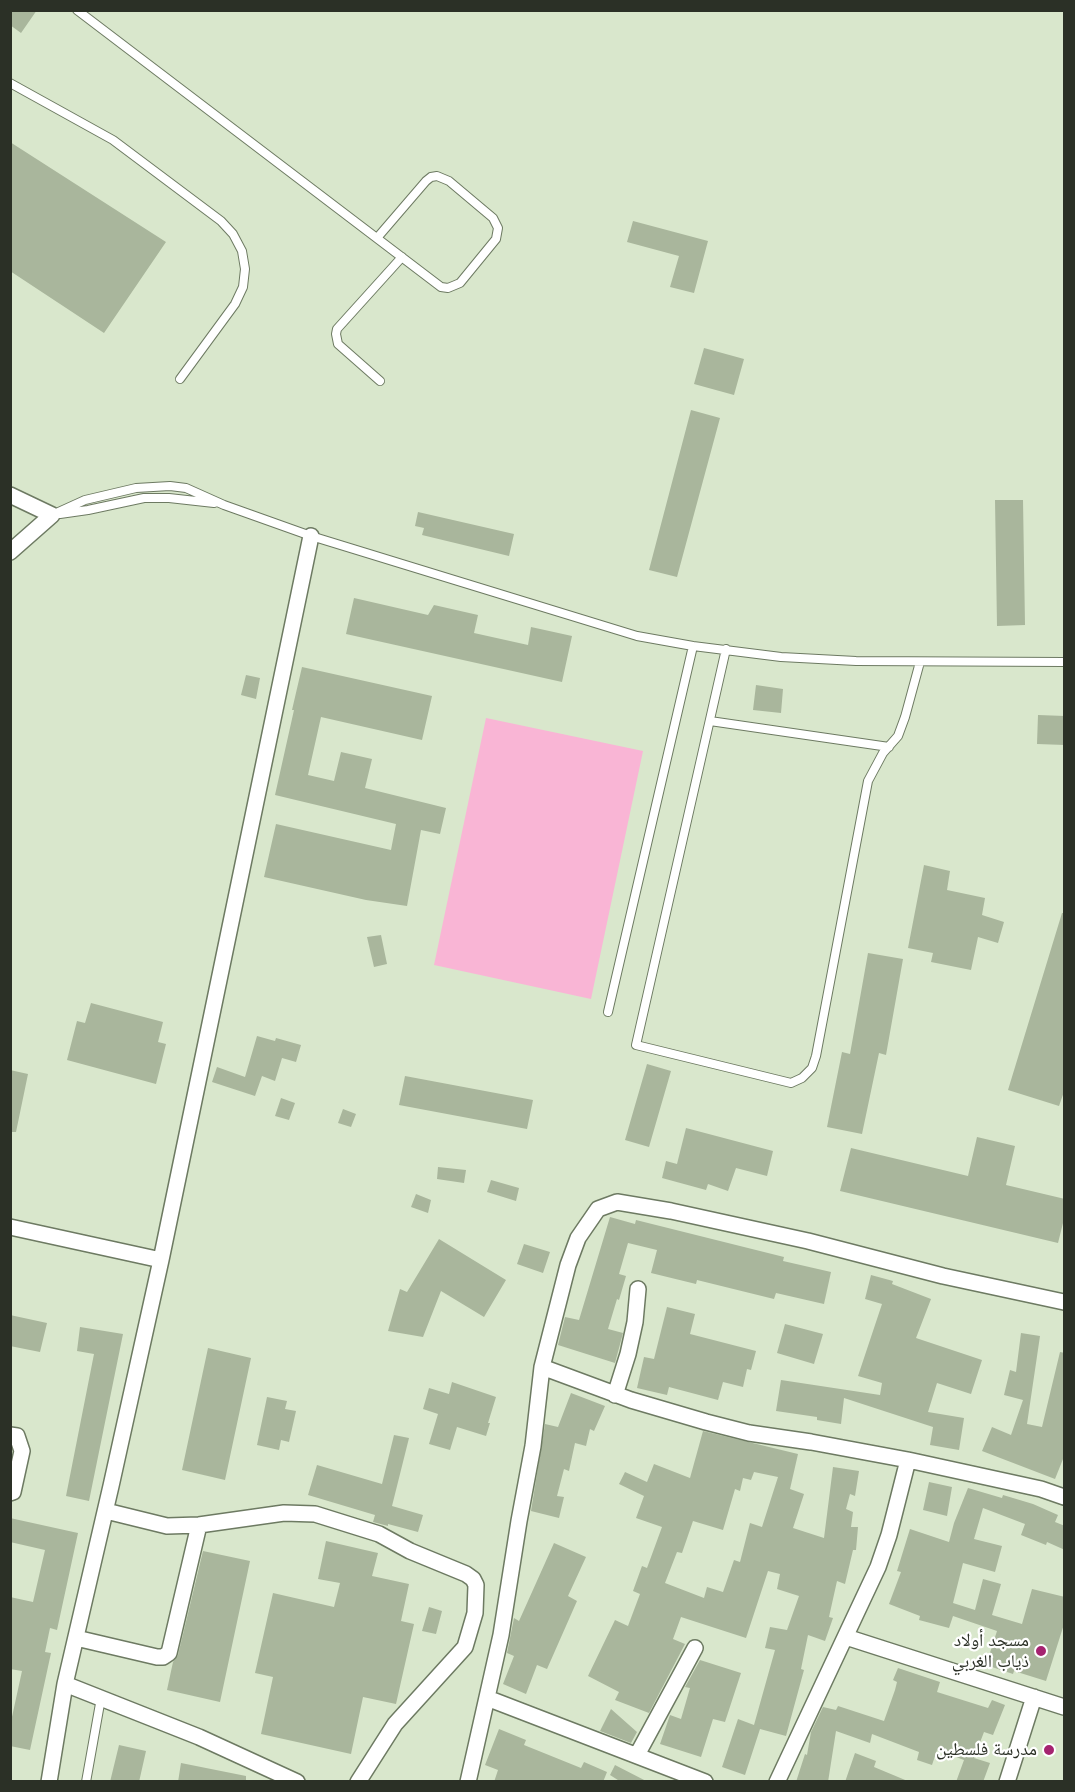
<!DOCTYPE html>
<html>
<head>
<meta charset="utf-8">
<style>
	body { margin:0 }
	#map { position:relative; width:1075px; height:1792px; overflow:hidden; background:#d9e7cc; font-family:Arial,sans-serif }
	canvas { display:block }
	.frame { position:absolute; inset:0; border:12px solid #2b3026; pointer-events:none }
</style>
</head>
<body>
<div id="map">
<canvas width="1075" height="1792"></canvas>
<div class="frame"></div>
</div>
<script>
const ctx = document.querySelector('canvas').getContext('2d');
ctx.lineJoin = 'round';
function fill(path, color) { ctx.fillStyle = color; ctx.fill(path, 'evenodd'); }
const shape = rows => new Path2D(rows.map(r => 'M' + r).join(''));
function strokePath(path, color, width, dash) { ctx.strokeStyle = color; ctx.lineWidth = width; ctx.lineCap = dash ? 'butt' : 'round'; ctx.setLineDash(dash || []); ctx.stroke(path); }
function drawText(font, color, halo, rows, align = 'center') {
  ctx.font = font + ' Arial,"Noto Naskh Arabic",sans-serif'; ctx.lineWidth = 4.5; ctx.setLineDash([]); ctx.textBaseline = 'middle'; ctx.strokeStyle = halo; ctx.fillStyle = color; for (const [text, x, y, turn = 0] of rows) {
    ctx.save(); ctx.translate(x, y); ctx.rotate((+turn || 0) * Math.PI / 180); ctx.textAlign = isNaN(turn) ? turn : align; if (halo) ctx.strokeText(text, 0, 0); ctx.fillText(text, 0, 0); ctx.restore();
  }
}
const green = shape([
	[486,718,643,751,591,999,434,965]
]);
const building = shape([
	[10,10,37,10,21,33,10,25],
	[10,142,166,242,104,333,10,271],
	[633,221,708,241,694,293,670,287,679,256,627,242],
	[704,348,744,359,734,395,694,384],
	[691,410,720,418,677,577,649,570],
	[995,500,1023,500,1025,625,997,626],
	[418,512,514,534,509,556,422,535,424,528,415,526],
	[354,598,428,615,434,605,478,615,474,633,528,645,531,627,572,636,562,682,346,634],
	[302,667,432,696,422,740,321,717,308,775,334,781,341,752,372,759,365,788,446,808,440,834,421,830,407,906,366,900,264,877,276,824,391,850,396,824,275,795,294,710,292,710],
	[246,675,260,678,256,699,241,695],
	[756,685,783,689,781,713,753,710],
	[1038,715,1065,716,1065,745,1037,744],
	[924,865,950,871,947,890,985,898,982,915,1004,922,998,943,978,937,971,970,931,962,933,953,908,948],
	[1062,913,1065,913,1065,1089,1059,1106,1008,1090],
	[381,935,387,964,374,967,367,937],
	[868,953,903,959,886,1055,879,1053,862,1134,827,1127,842,1052,850,1054],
	[91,1003,163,1022,158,1042,166,1044,156,1084,67,1060,77,1021,85,1023],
	[257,1036,275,1041,276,1038,301,1045,296,1062,282,1058,275,1081,262,1076,255,1096,212,1082,217,1067,245,1077],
	[647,1064,671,1071,649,1147,625,1140],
	[10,1070,28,1074,16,1132,10,1132],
	[405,1076,533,1100,527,1129,399,1105],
	[281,1098,295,1103,289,1120,275,1116],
	[343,1109,356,1114,351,1127,338,1123],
	[686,1128,773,1151,767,1176,736,1168,728,1191,708,1184,706,1190,662,1178,666,1161,677,1164],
	[977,1137,1015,1146,1006,1185,1065,1199,1065,1215,1058,1243,840,1191,851,1148,968,1176],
	[438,1167,466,1170,464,1183,437,1179],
	[491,1180,519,1188,516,1201,487,1192],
	[416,1194,431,1200,428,1213,411,1207],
	[610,1217,635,1224,636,1220,784,1257,783,1261,831,1272,824,1304,776,1293,774,1299,697,1280,696,1284,651,1273,657,1250,628,1243,619,1274,626,1276,619,1300,617,1299,608,1329,623,1333,615,1363,558,1345,565,1317,579,1320],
	[439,1239,506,1280,484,1317,441,1291,423,1337,388,1331,400,1289,407,1292],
	[524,1244,550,1252,543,1273,517,1264],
	[871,1275,893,1281,892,1284,931,1299,916,1338,982,1360,971,1394,937,1383,928,1412,964,1418,959,1450,930,1445,933,1427,844,1398,841,1424,817,1420,817,1417,776,1411,781,1380,880,1395,882,1383,858,1376,882,1304,865,1299],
	[667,1307,695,1314,690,1334,756,1351,751,1370,747,1369,743,1387,723,1382,718,1400,669,1387,667,1395,637,1388,644,1357,654,1359],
	[10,1315,47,1323,40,1352,10,1346],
	[785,1324,823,1334,814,1364,777,1353],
	[80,1327,123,1334,89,1501,66,1496,94,1354,77,1351],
	[1021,1333,1040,1336,1027,1424,1042,1427,1060,1352,1065,1353,1065,1454,1055,1479,982,1451,992,1427,1011,1435,1023,1400,1004,1395,1010,1370,1016,1372],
	[208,1348,251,1358,225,1480,182,1470],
	[452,1382,496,1397,488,1423,490,1423,486,1436,457,1427,450,1450,429,1444,438,1414,423,1409,429,1388,449,1394],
	[571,1393,605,1406,594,1431,590,1429,586,1446,575,1443,569,1471,564,1469,557,1496,564,1497,559,1518,531,1511,545,1424,558,1427],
	[267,1397,287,1401,285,1409,296,1411,289,1442,281,1440,279,1450,257,1445],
	[703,1431,798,1454,790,1489,804,1494,793,1528,824,1538,833,1467,859,1471,855,1496,850,1494,846,1509,853,1512,851,1527,858,1527,856,1550,853,1550,845,1584,837,1581,829,1617,833,1618,825,1641,808,1635,801,1669,804,1670,786,1736,760,1729,745,1775,722,1767,738,1719,754,1725,775,1650,765,1648,770,1627,787,1630,799,1596,777,1589,780,1574,768,1571,746,1638,681,1617,673,1639,685,1644,649,1713,615,1700,619,1692,588,1676,615,1620,628,1626,640,1594,633,1591,642,1566,647,1568,662,1527,636,1518,644,1496,619,1484,625,1472,647,1482,654,1464,690,1478],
	[754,1472,778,1477,762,1527,750,1523,740,1562,734,1560,723,1592,707,1587,704,1598,665,1583,677,1552,682,1553,693,1521,723,1530,735,1489,740,1491,743,1478,751,1480],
	[394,1435,409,1438,392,1506,423,1515,418,1532,388,1524,388,1526,373,1522,375,1515,308,1495,317,1465,382,1484],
	[929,1482,952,1487,947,1516,923,1510],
	[968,1488,1002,1498,1003,1495,1033,1504,1058,1515,1055,1522,1065,1526,1065,1550,1047,1542,1046,1545,1021,1535,1025,1524,983,1508,974,1539,1002,1546,995,1572,963,1563,953,1603,975,1610,983,1579,1001,1584,992,1615,1022,1624,1032,1589,1065,1597,1065,1621,1046,1681,1014,1671,1013,1674,986,1665,997,1631,953,1616,949,1628,919,1620,920,1616,889,1604,901,1572,897,1571,910,1529,949,1542,954,1523],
	[10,1518,78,1533,57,1630,50,1628,45,1652,51,1653,30,1750,10,1746,10,1726,22,1671,10,1669,10,1597,33,1602,45,1550,10,1542],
	[326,1541,378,1553,372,1576,409,1584,401,1621,414,1624,396,1704,363,1697,351,1754,261,1734,273,1677,255,1673,273,1593,334,1607,340,1583,318,1579],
	[554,1543,586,1557,568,1596,577,1601,547,1669,537,1665,526,1694,503,1684,514,1656,507,1653,514,1618,519,1621],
	[203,1551,250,1561,220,1702,167,1690,173,1662,178,1655],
	[429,1607,442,1611,436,1634,422,1631],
	[700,1660,741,1673,725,1722,713,1719,701,1757,660,1744,670,1715,681,1719,690,1688,685,1687],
	[898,1668,940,1682,937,1692,988,1708,992,1700,1005,1705,993,1735,984,1732,974,1758,990,1763,983,1782,956,1782,964,1760,937,1750,932,1765,917,1760,919,1752,872,1734,870,1743,836,1731,828,1782,796,1782,805,1754,807,1755,811,1732,823,1707,836,1710,838,1706,884,1721,895,1690,897,1682,893,1680],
	[611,1709,637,1732,631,1743,600,1731],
	[499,1729,526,1740,524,1745,581,1768,584,1762,607,1772,603,1782,494,1782,498,1770,485,1765],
	[119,1745,146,1751,139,1782,110,1782],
	[855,1753,876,1761,874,1767,910,1782,845,1782],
	[181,1763,246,1776,246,1782,178,1782],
	[615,1765,648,1782,621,1782,610,1775]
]);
const lane = shape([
	[77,10,441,287,448,288,460,283,496,239,498,228,493,218,449,181,437,176,431,177,426,181,377,238],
	[10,83,113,140,221,221,233,234,242,251,245,269,243,287,235,304,180,379],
	[380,381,338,344,336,334,337,329,402,257],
	[60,514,88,510,144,498,169,498,214,503],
	[52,515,85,500,136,488,170,486,186,488,224,505,311,536,637,636,693,646,781,657,856,661,1064,662],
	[726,649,636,1045,791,1083,802,1078,812,1068,816,1056,868,781,883,753,898,736,905,717,920,662],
	[710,721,889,747],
	[608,1012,693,646],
	[86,1782,101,1698]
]);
const street = shape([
	[10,495,52,515,10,552],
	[10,1227,161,1260],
	[542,1367,631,1400,706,1422,749,1433,811,1442,908,1460,1041,1489,1064,1497],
	[615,1395,628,1354,635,1322,638,1289],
	[10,1435,17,1436,22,1451,13,1492,10,1493],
	[106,1511,167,1526,199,1525,284,1513,315,1514,379,1534,410,1551,466,1574,473,1579,476,1585,475,1613,465,1647,395,1724,358,1782],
	[846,1637,1064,1707],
	[76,1638,157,1657,163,1657,169,1653,199,1525],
	[65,1684,199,1737,297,1782],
	[487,1698,705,1782],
	[637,1755,695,1648],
	[49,1782,65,1684,111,1486,161,1260,311,536],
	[468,1782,501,1635,519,1521,533,1446,542,1367,568,1265,578,1238,598,1209,617,1202,671,1211,808,1241,943,1276,1064,1302],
	[777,1782,878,1567,889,1535,908,1460],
	[1007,1782,1034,1697]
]);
const markers = [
	[1041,1651,6,"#a52370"],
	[1049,1750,6,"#a52370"]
];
const poiNames = [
	["مسجد أولاد",1029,1641],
	["ذياب الغربي",1029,1662],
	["مدرسة فلسطين",1037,1750]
];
fill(green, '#f9b5d5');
fill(building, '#a9b69c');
strokePath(lane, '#6d7a62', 10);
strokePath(street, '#6d7a62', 18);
strokePath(lane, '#fff', 8);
strokePath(street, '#fff', 15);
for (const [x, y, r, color] of markers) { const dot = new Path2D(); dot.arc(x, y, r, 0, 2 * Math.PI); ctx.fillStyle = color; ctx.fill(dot); strokePath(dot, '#fff', 2); }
drawText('18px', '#2b3026', '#fff', poiNames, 'right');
</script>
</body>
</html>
